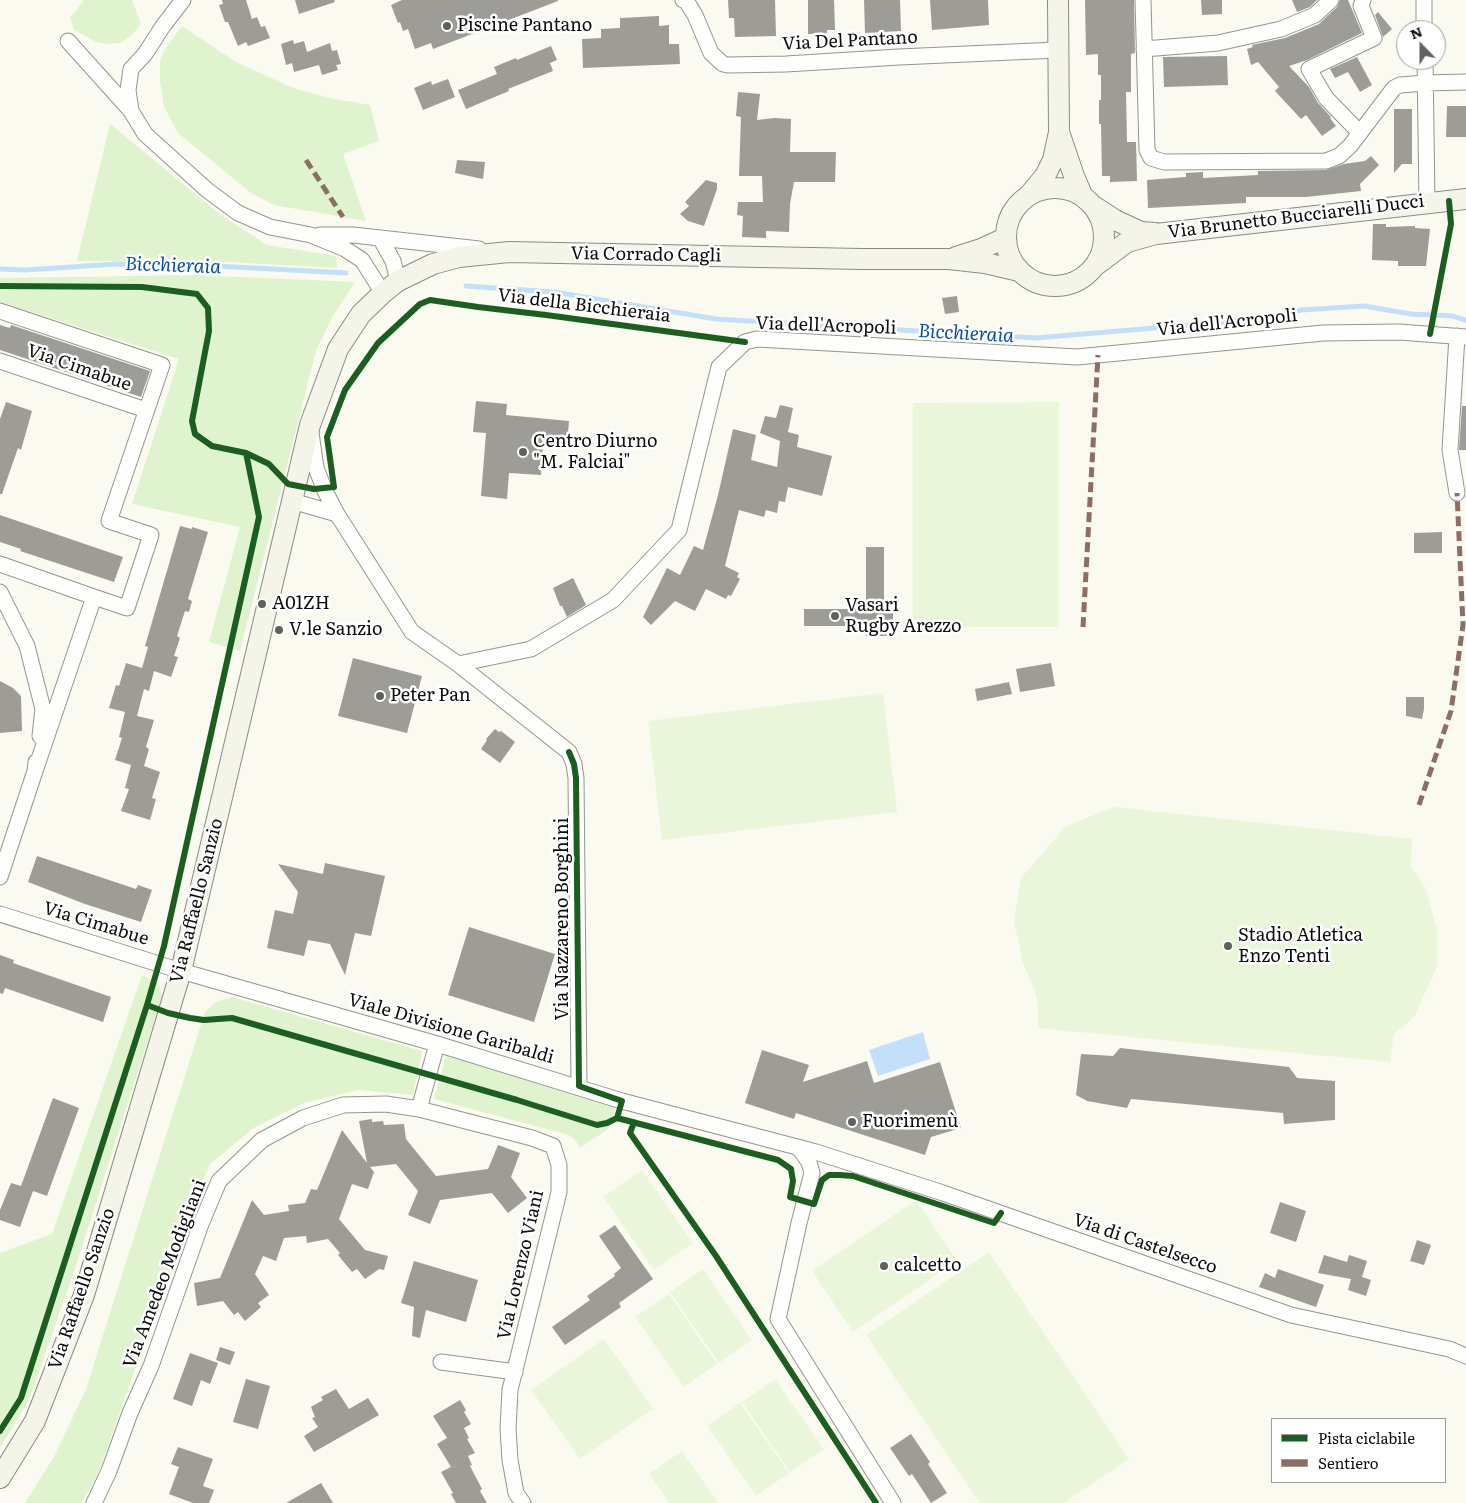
<!DOCTYPE html>
<html>
<head>
<meta charset="utf-8">
<style>
	body { margin:0 }
	#map { position:relative; width:1466px; height:1503px; overflow:hidden; background:#fbfaf1; font-family:Literata,serif }
	canvas { display:block }
	.legend { position:absolute; left:1271px; top:1418px; width:175px; height:65px; box-sizing:border-box; background:#fff; border:1px solid #9e9e9e; margin:0; padding:6px 9px; list-style:none; font-size:15px; color:#0d0d0d }
	.legend li { display:flex; align-items:center; gap:10px; height:25px }
	.legend b { width:25px; border:1px solid #9e9e9e }
	.north { position:absolute; left:1396px; top:20px; width:50px; height:50px; box-sizing:border-box; background:#fff; border:1px solid #9e9e9e; border-radius:50%; rotate:338deg; font-size:14px; font-weight:700; line-height:20px; text-align:center; color:#0d0d0d }
	.north::after { content:''; display:block; margin:auto; width:18px; height:22px; background:#60605d; clip-path:polygon(50% 0,100% 100%,50% 72%,0 100%) }
</style>
</head>
<body>
<div id="map">
<canvas width="1466" height="1503"></canvas>
<ul class="legend">
<li><b style="height:6px;background:#1b5e20"></b>Pista ciclabile</li>
<li><b style="height:6px;background:#8d6e63"></b>Sentiero</li>
</ul>
<div class="north">N</div>
</div>
<script>
const ctx = document.querySelector('canvas').getContext('2d');
ctx.lineJoin = 'round';
function fill(path, color) { ctx.fillStyle = color; ctx.fill(path, 'evenodd'); }
const shape = rows => new Path2D(rows.map(r => 'M' + r).join(''));
function strokePath(path, color, width, dash) { ctx.strokeStyle = color; ctx.lineWidth = width; ctx.lineCap = dash ? 'butt' : 'round'; ctx.setLineDash(dash || []); ctx.stroke(path); }
function drawText(font, color, halo, rows, align = 'center') {
  ctx.font = font + ' Literata,serif'; ctx.lineWidth = 5; ctx.setLineDash([]); ctx.textBaseline = 'middle'; ctx.strokeStyle = halo; ctx.fillStyle = color; for (const [text, x, y, turn = 0] of rows) {
    ctx.save(); ctx.translate(x, y); ctx.rotate((+turn || 0) * Math.PI / 180); ctx.textAlign = isNaN(turn) ? turn : align; if (halo) ctx.strokeText(text, 0, 0); ctx.fillText(text, 0, 0); ctx.restore();
  }
}
const green = shape([
	[84,0,132,0,141,24,132,35,120,43,106,44,96,42,74,30,70,17,73,15],
	[182,26,236,62,296,89,330,98,370,105,379,141,343,154,366,221,274,205,251,193,178,133,164,107,160,81,160,61,163,52],
	[110,124,221,215,267,245,336,256,337,268,209,261,77,261],
	[196,275,355,282,333,316,316,351,240,651,209,642,240,527,132,504,179,359,0,302,0,278],
	[142,975,159,984,162,996,75,1269,29,1400,0,1448,0,1253,52,1234],
	[232,997,422,1051,413,1095,358,1090,304,1103,255,1127,210,1164,196,1196,97,1477,81,1503,25,1503,55,1455,86,1389,205,1012,215,1003],
	[446,1056,616,1107,608,1129,580,1148,576,1141,569,1135,434,1099]
]);
const pitch = shape([
	[1059,402,1059,627,913,627,913,403],
	[883,693,897,812,662,840,648,721],
	[1114,807,1412,839,1411,866,1426,889,1437,930,1437,967,1414,1017,1394,1034,1390,1062,1038,1028,1038,1003,1035,991,1023,963,1014,921,1021,878,1066,826],
	[642,1170,693,1243,654,1270,603,1197],
	[916,1200,957,1261,853,1332,812,1271],
	[989,1252,1129,1459,1063,1503,980,1503,866,1335],
	[703,1269,752,1340,719,1363,670,1292],
	[669,1294,717,1364,684,1387,635,1317],
	[604,1339,653,1409,580,1459,531,1390],
	[775,1379,824,1449,790,1472,742,1402],
	[740,1403,789,1473,756,1496,707,1426],
	[682,1451,718,1503,669,1503,649,1474]
]);
const water = shape([
	[923,1032,930,1059,878,1076,869,1050]
]);
const stream = shape([
	[0,269,25,270,117,264,198,265,346,273],
	[466,286,554,292,716,319,1036,338,1261,319,1302,310,1364,306,1411,314,1452,316,1466,320]
]);
const building = shape([
	[222,0,246,0,252,19,257,17,261,27,265,26,270,38,248,46,246,42,238,46,228,22,225,22,219,5,223,4],
	[295,0,334,0,335,2,299,14],
	[402,0,558,0,558,1,433,49,431,43,415,49,408,29,403,31,400,22,398,23,391,5],
	[728,0,775,0,776,36,735,37,734,18,729,18],
	[808,0,834,0,835,30,827,30,827,33,808,34],
	[864,0,900,0,901,31,865,33],
	[930,0,988,0,989,25,932,30],
	[1085,0,1134,0,1135,53,1131,54,1131,92,1126,92,1127,142,1136,142,1137,181,1110,182,1110,176,1102,176,1101,124,1099,124,1099,100,1101,100,1101,75,1098,75,1098,54,1086,55],
	[1201,0,1222,0,1222,14,1202,15],
	[1292,0,1317,0,1310,7,1297,12],
	[1340,0,1348,0,1362,33,1307,60,1289,66,1309,87,1318,103,1331,117,1330,118,1336,126,1322,136,1306,115,1301,119,1275,91,1279,87,1258,62,1251,65,1247,49,1253,47,1252,45,1285,38,1319,24,1337,7],
	[1378,12,1392,29,1383,37,1375,15],
	[659,16,659,26,669,25,669,44,679,44,680,64,583,68,582,39,601,38,601,29,620,28,620,18],
	[293,40,294,44,304,41,307,52,330,43,332,51,337,50,341,64,336,65,338,70,322,75,319,65,294,72,292,63,286,65,281,44],
	[551,46,557,60,550,63,553,71,508,89,509,91,466,109,458,90,497,74,494,67,516,58,517,60],
	[1227,56,1228,85,1164,87,1163,57],
	[1357,57,1372,85,1360,92,1348,72,1335,78,1330,69],
	[448,79,455,97,423,110,414,88,431,81,432,85],
	[738,92,760,94,757,120,774,118,791,119,790,152,836,152,835,182,794,182,790,204,789,232,766,231,766,238,742,237,743,216,737,215,738,202,763,202,762,176,739,176,741,117,736,116],
	[1447,106,1466,106,1466,137,1446,137],
	[1394,109,1412,109,1412,164,1402,164,1394,173],
	[1371,156,1379,165,1360,184,1361,191,1306,197,1246,197,1246,203,1148,208,1147,180,1186,177,1186,173,1203,172,1203,178,1258,175,1258,171,1326,170,1344,164,1365,161],
	[457,160,485,162,483,179,455,173],
	[706,180,717,183,717,189,704,226,688,221,680,214,689,206,685,202],
	[1373,224,1386,224,1386,227,1415,226,1415,228,1430,229,1426,266,1398,266,1398,261,1372,260],
	[957,296,959,312,945,314,942,298],
	[0,325,10,328,11,325,150,371,141,397,0,350],
	[476,401,507,404,506,415,569,421,567,446,543,445,541,475,509,473,507,499,481,496,486,433,473,432],
	[6,402,32,411,21,450,18,448,2,494,0,494,0,419],
	[780,405,793,408,788,432,799,435,797,447,832,456,822,496,788,487,785,502,779,501,777,513,766,510,764,517,739,510,725,566,739,573,737,577,740,579,731,596,728,595,726,599,706,589,695,611,675,601,651,625,643,617,667,568,680,575,694,546,703,550,718,495,733,429,756,435,751,460,777,467,780,441,760,433,765,416,776,418],
	[1462,406,1466,406,1466,450,1459,450],
	[0,515,123,557,114,582,20,551,21,549,0,542],
	[180,526,192,529,192,527,208,532,188,599,192,601,189,612,185,611,177,636,180,638,174,656,178,657,171,677,154,671,149,691,144,689,137,716,154,720,146,747,149,749,144,766,160,772,152,798,156,799,150,820,121,811,129,789,125,788,131,765,115,760,122,738,119,737,125,712,109,708,116,685,119,686,126,663,142,668,148,647,145,646],
	[1442,532,1442,553,1414,553,1414,533],
	[866,547,884,547,884,612,893,612,893,636,866,636,866,626,804,626,804,609,866,609],
	[573,578,586,605,567,617,562,606,560,606,553,588],
	[353,658,422,676,407,733,338,716],
	[1051,663,1055,686,1020,692,1016,669],
	[0,681,13,688,21,696,22,731,0,733],
	[1009,682,1012,694,977,701,975,689],
	[1406,697,1424,697,1424,709,1422,719,1406,716],
	[495,729,499,732,501,731,515,742,500,763,481,749,487,740,486,739],
	[37,856,136,889,138,885,152,890,141,922,85,904,28,882],
	[325,863,385,876,371,936,355,933,345,975,330,944,308,940,304,956,267,948,275,910,293,914,298,892,278,864,323,874],
	[469,927,555,954,534,1022,448,995],
	[0,955,14,960,13,963,111,997,103,1022,5,988,3,994,0,993],
	[1120,1048,1289,1067,1297,1078,1335,1081,1335,1120,1284,1124,1283,1113,1131,1099,1127,1108,1087,1101,1076,1095,1081,1054,1113,1056],
	[762,1050,809,1065,803,1082,867,1061,874,1083,940,1062,961,1128,931,1137,925,1155,796,1113,794,1119,745,1103],
	[53,1098,79,1108,47,1196,33,1191,20,1227,0,1220,0,1210,11,1183,21,1186],
	[372,1119,372,1122,383,1121,384,1125,404,1124,406,1139,436,1176,488,1169,498,1145,520,1153,511,1177,527,1198,508,1213,492,1193,440,1200,430,1224,408,1215,418,1191,396,1164,370,1167,374,1172,368,1189,352,1184,339,1219,365,1250,388,1256,384,1270,379,1269,365,1279,357,1269,352,1272,338,1255,340,1253,328,1239,307,1243,306,1236,284,1238,276,1261,263,1256,255,1274,269,1295,258,1303,261,1307,245,1321,238,1312,234,1315,223,1301,197,1306,194,1283,220,1278,252,1200,264,1215,289,1211,288,1205,305,1203,311,1189,317,1190,342,1130,367,1163,359,1121],
	[1280,1202,1306,1211,1296,1242,1270,1233],
	[615,1225,653,1279,619,1303,621,1307,565,1345,552,1327,590,1300,587,1296,615,1276,614,1274,621,1268,599,1236],
	[1417,1240,1431,1245,1424,1265,1410,1261],
	[1324,1255,1347,1262,1349,1255,1367,1261,1362,1277,1371,1280,1366,1296,1348,1290,1351,1279,1318,1273],
	[414,1261,478,1280,466,1322,426,1310,420,1338,412,1336,414,1307,401,1303],
	[1278,1269,1324,1285,1316,1307,1259,1287,1265,1273,1275,1278],
	[220,1347,235,1352,230,1365,216,1360],
	[190,1353,218,1363,210,1384,201,1380,192,1406,173,1399],
	[246,1379,270,1386,258,1429,233,1422],
	[336,1389,349,1409,368,1398,379,1415,314,1452,304,1436,318,1427,312,1418,315,1417,311,1407,323,1400,321,1397],
	[460,1400,466,1410,464,1412,471,1424,464,1428,469,1438,467,1439,475,1453,468,1456,472,1465,470,1466,482,1489,480,1491,487,1503,456,1503,451,1494,453,1493,441,1472,451,1467,437,1444,447,1438,433,1416],
	[911,1434,930,1462,928,1464,947,1493,931,1503,912,1474,909,1476,890,1448],
	[178,1447,213,1459,203,1486,214,1490,209,1503,193,1503,169,1494,179,1467,171,1464],
	[321,1483,333,1503,286,1503]
]);
const minor = shape([
	[183,0,163,26,145,54,131,69,128,90,131,111,145,134,207,190,238,213,270,227,311,235,345,249,362,260,383,293],
	[683,0,687,2,695,15,711,53,723,64,728,65,786,64,899,57,1057,50],
	[1143,0,1147,150,1151,158,1164,162,1326,161,1339,156,1350,146,1394,88,1400,85,1425,83,1466,82],
	[1424,0,1424,30],
	[68,41,131,111],
	[1144,49,1218,43,1281,29,1315,15,1331,0],
	[1425,60,1427,202],
	[1359,132,1326,98,1309,69,1374,38,1361,6,1363,0],
	[320,235,353,235,479,249],
	[380,238,393,261,398,281],
	[0,311,162,365,109,521,151,535,127,608,94,597,35,771],
	[0,361,146,410],
	[311,433,316,468,325,491,337,514],
	[1457,493,1450,450,1457,336],
	[292,501,337,514,412,632,458,664,531,649,613,600,679,530,719,367,745,342,757,339,1077,357,1323,333,1399,332,1466,337],
	[0,564,94,597],
	[0,592,27,646,43,709,40,736],
	[458,664,569,752,574,764,576,778,579,1086],
	[0,877,35,771,36,762],
	[0,914,181,971,437,1044,622,1101,816,1152,943,1193,1291,1315,1449,1349,1466,1356],
	[419,1109,532,1138,553,1146,559,1165,559,1192,510,1390,508,1429,510,1460,516,1493,523,1503],
	[798,1147,809,1162,812,1173,799,1223,778,1319,893,1503],
	[441,1362,515,1372],
	[94,1503,109,1471,130,1413,151,1366,201,1224,219,1181,262,1140,303,1118,343,1105,386,1104,419,1109,437,1044]
]);
const secondary = shape([
	[1059,132,1074,176,1082,195],
	'1006 237a49 49 0 1 1 98 0a49 49 0 1 1-98 0Z',
	[1030,194,1045,176,1053,160,1059,132,1058,0],
	[1095,207,1115,220,1141,232,1155,233],
	[956,257,981,249,1005,238],
	[1095,266,1127,242,1156,234,1466,199],
	[0,1478,35,1421,84,1295,181,971,310,425,338,349,361,314,383,293,398,281,433,264,459,257,509,252,862,259,949,259,985,263,1019,271]
]);
const quiet = shape([
	[306,160,343,217],
	[1083,627,1098,355],
	[1419,805,1451,711,1463,625,1457,493]
]);
const cycleway = shape([
	[0,286,142,287,197,294,208,308,209,331,192,421,195,434,212,446,246,453,269,464,288,484,314,489,334,487,327,437,345,390,378,343,420,304,430,300,478,307,546,315,745,342],
	[1430,334,1451,224,1449,201],
	[569,752,574,764,576,778,579,1086,622,1101,617,1118,778,1160,791,1169,793,1181,790,1197,814,1204,822,1180,829,1175,840,1175,853,1176,994,1223,1001,1213],
	[147,1005,168,1013,190,1018,204,1020,232,1018,517,1100,597,1125,607,1123,617,1118],
	[634,1122,630,1133,716,1256,876,1503],
	[0,1431,21,1398,147,1005,164,946,259,517,246,453]
]);
const markers = [
	[447,26,5,"#60605d"],
	[523,452,5,"#60605d"],
	[262,604,5,"#60605d"],
	[835,616,5,"#60605d"],
	[279,630,5,"#60605d"],
	[380,696,5,"#60605d"],
	[1228,946,5,"#60605d"],
	[852,1122,5,"#60605d"],
	[884,1266,5,"#60605d"]
];
const poiNames = [
	["Piscine Pantano",457,26],
	["Centro Diurno",533,442],
	["\"M. Falciai\"",533,463],
	["A01ZH",272,604],
	["Vasari",845,606],
	["Rugby Arezzo",845,627],
	["V.le Sanzio",289,630],
	["Peter Pan",390,696],
	["Stadio Atletica",1238,936],
	["Enzo Tenti",1238,957],
	["Fuorimenù",862,1122],
	["calcetto",894,1266]
];
const streetNames = [
	["Via Del Pantano",850,41,-3],
	["Via Brunetto Bucciarelli Ducci",1296,217,-7],
	["Via Corrado Cagli",646,255,1],
	["Via della Bicchieraia",584,306,7],
	["Via dell'Acropoli",1227,323,-6],
	["Via dell'Acropoli",826,326,2],
	["Via Cimabue",79,368,19],
	["Via Raffaello Sanzio",197,901,-76],
	["Via Nazzareno Borghini",563,919,-90],
	["Via Cimabue",96,924,17],
	["Viale Divisione Garibaldi",451,1029,16],
	["Via di Castelsecco",1145,1244,19],
	["Via Lorenzo Viani",521,1265,-77],
	["Via Amedeo Modigliani",165,1274,-69],
	["Via Raffaello Sanzio",82,1289,-71]
];
const waterNames = [
	["Bicchieraia",173,266,2],
	["Bicchieraia",966,334,3]
];
fill(green, '#e0f3cf');
fill(pitch, '#eaf6d9');
fill(water, '#c4dff9');
strokePath(stream, '#c4dff9', 5);
fill(building, '#9e9c97');
strokePath(minor, '#949490', 17);
strokePath(secondary, '#8b8a86', 22);
strokePath(minor, '#fefefd', 15);
strokePath(secondary, '#f4f5e8', 20);
strokePath(quiet, '#8d6e63', 5, [10, 5]);
strokePath(cycleway, '#1b5e20', 6);
for (const [x, y, r, color] of markers) { const dot = new Path2D(); dot.arc(x, y, r, 0, 2 * Math.PI); ctx.fillStyle = color; ctx.fill(dot); strokePath(dot, '#fff', 2); }
drawText('18px', '#0d0d0d', '#fff', poiNames, 'left');
drawText('18px', '#0d0d0d', '#fff', streetNames);
drawText('italic 19px', '#0b4faa', '#fff', waterNames);
</script>
</body>
</html>
